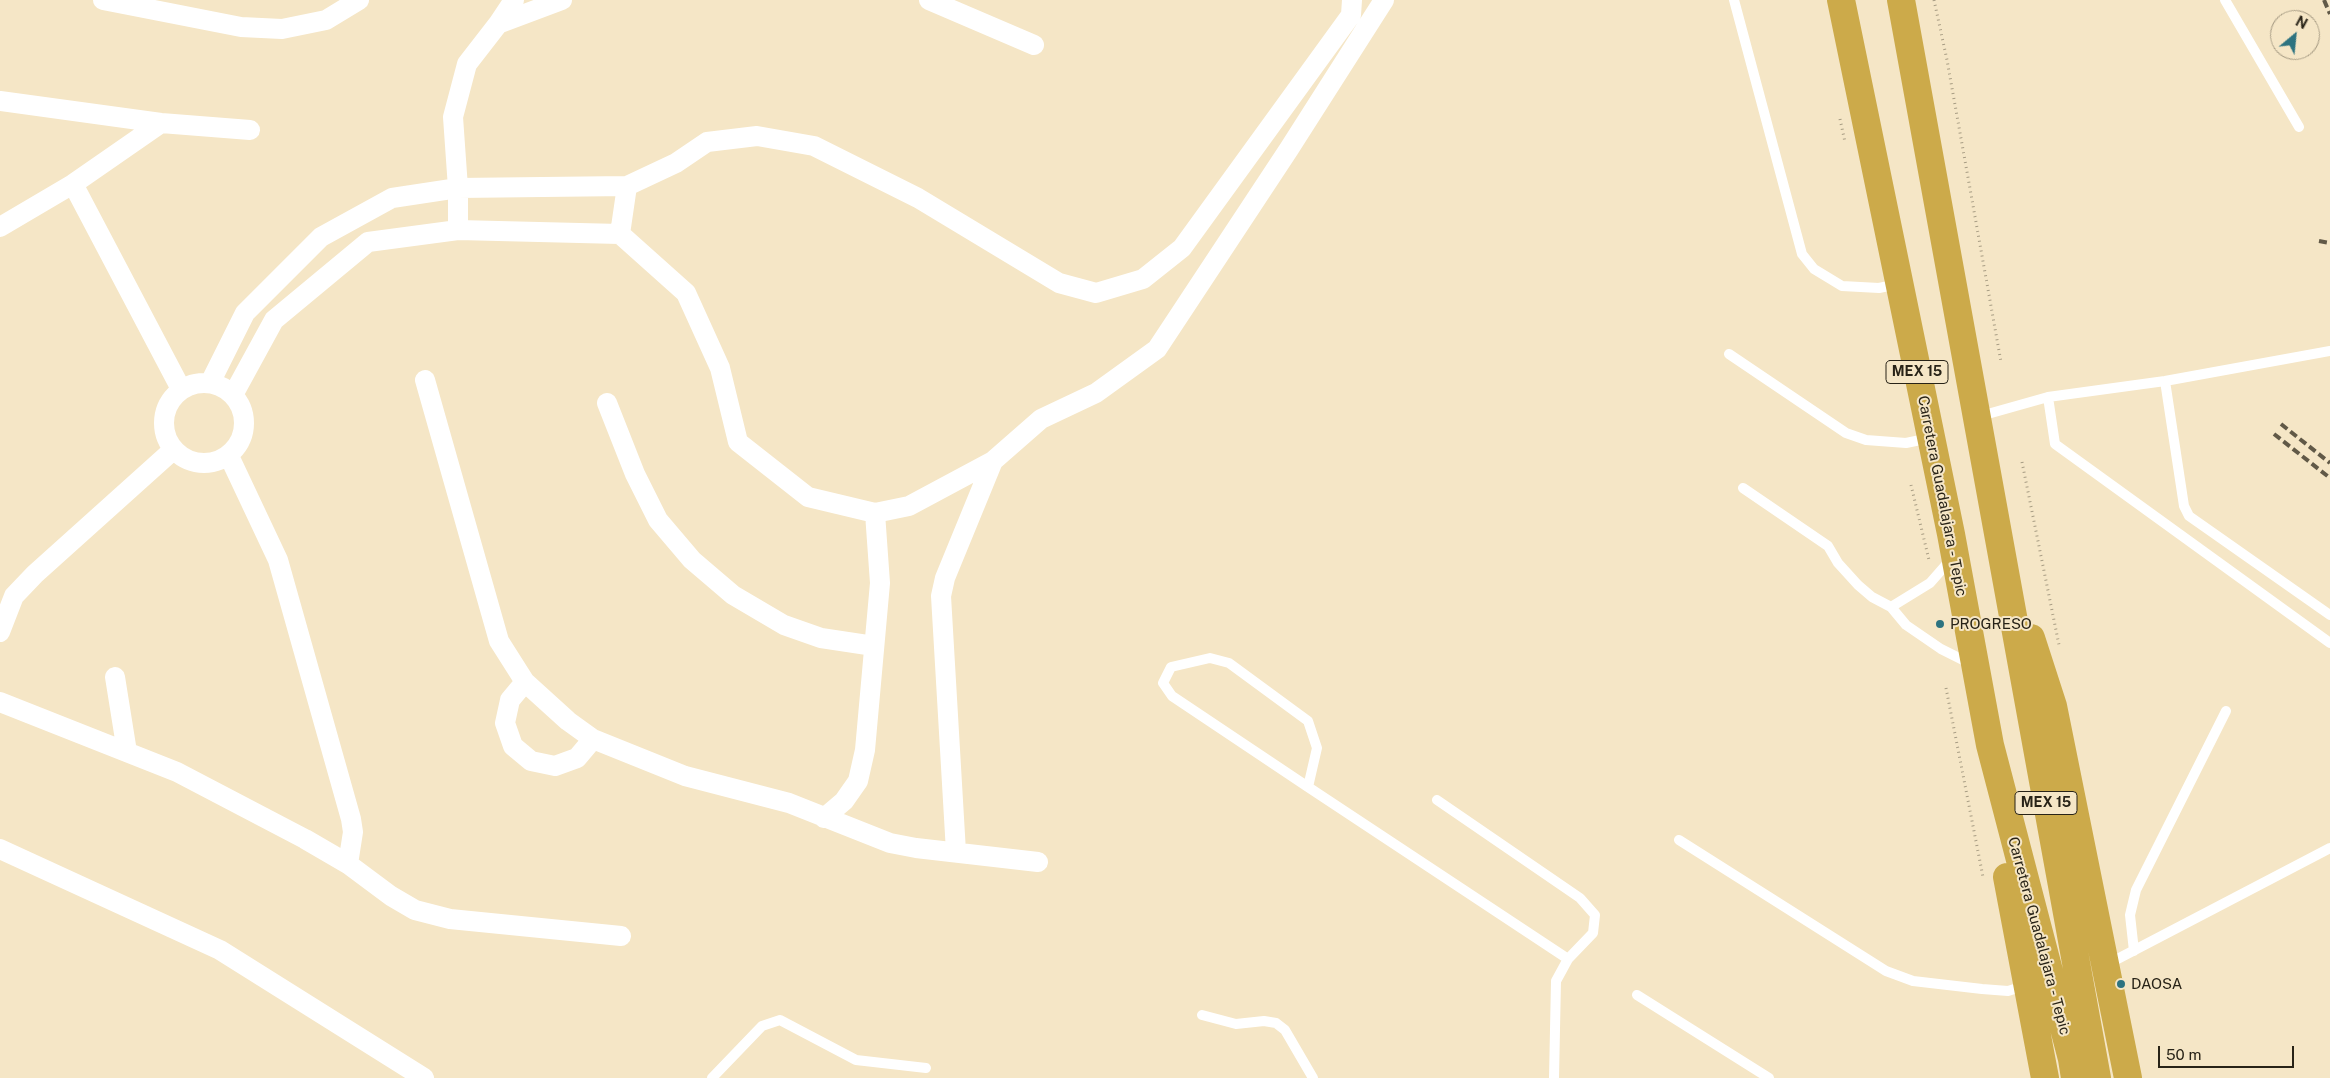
<!DOCTYPE html>
<html>
<head>
<meta charset="utf-8">
<style>
	body { margin:0 }
	#map { position:relative; width:2330px; height:1078px; overflow:hidden; background:#f5e6c6; font-family:"Public Sans",sans-serif }
	canvas { display:block }
	.north { position:absolute; left:2270px; top:10px; width:50px; height:50px; box-sizing:border-box; background:#f5e6c6; border:1px solid #a39880; border-radius:50%; rotate:28deg; font-size:14px; font-weight:700; line-height:20px; text-align:center; color:#282317 }
	.north::after { content:''; display:block; margin:auto; width:18px; height:22px; background:#2d7380; clip-path:polygon(50% 0,100% 100%,50% 72%,0 100%) }
	.scale { position:absolute; left:2158px; top:1046px; width:136px; height:22px; box-sizing:border-box; border:2px solid #282317; border-top:0; padding-left:6px; font-size:15px; line-height:18px; white-space:nowrap; color:#282317; -webkit-text-stroke:4px #f5e6c6; paint-order:stroke }
</style>
</head>
<body>
<div id="map">
<canvas width="2330" height="1078"></canvas>
<div class="north">N</div>
<div class="scale">50 m</div>
</div>
<script>
const ctx = document.querySelector('canvas').getContext('2d');
ctx.lineJoin = 'round';
const shape = rows => new Path2D(rows.map(r => 'M' + r).join(''));
function strokePath(path, color, width, dash) { ctx.strokeStyle = color; ctx.lineWidth = width; ctx.lineCap = dash ? 'butt' : 'round'; ctx.setLineDash(dash || []); ctx.stroke(path); }
function drawText(font, color, halo, rows, align = 'center') {
  ctx.font = font + ' "Public Sans",sans-serif'; ctx.lineWidth = 4; ctx.setLineDash([]); ctx.textBaseline = 'middle'; ctx.strokeStyle = halo; ctx.fillStyle = color; for (const [text, x, y, turn = 0] of rows) {
    ctx.save(); ctx.translate(x, y); ctx.rotate((+turn || 0) * Math.PI / 180); ctx.textAlign = isNaN(turn) ? turn : align; if (halo) ctx.strokeText(text, 0, 0); ctx.fillText(text, 0, 0); ctx.restore();
  }
}
const path = shape([
	[1934,0,1947,60,2001,362],
	[1840,119,1845,142],
	[2022,462,2059,645],
	[1911,485,1929,560],
	[1946,688,1983,877]
]);
const service = shape([
	[1734,0,1802,254,1814,269,1842,286,1879,288,1898,284],
	[2225,0,2299,127],
	[1729,354,1846,433,1866,440,1906,443,1930,438],
	[2165,381,2184,506,2189,516,2330,615],
	[2048,397,2165,381,2330,351],
	[1977,417,2048,397,2055,444,2330,643],
	[1743,488,1828,546,1838,563,1858,585,1872,597,1891,607,1906,625,1941,649,1971,664],
	[1891,607,1930,583,1952,558],
	[1308,787,1317,748,1308,721,1229,663,1210,658,1171,667,1163,683,1172,696,1308,787,1568,959],
	[1437,800,1580,898,1595,915,1593,933,1568,959,1556,981,1554,1078],
	[1679,840,1886,971,1913,981,1982,989,2008,991,2027,985],
	[2134,951,2130,915,2136,890,2226,711],
	[2106,965,2330,848],
	[1637,995,1769,1078],
	[1202,1015,1236,1024,1264,1021,1276,1023,1285,1030,1313,1078],
	[712,1078,762,1026,780,1020,856,1060,926,1068]
]);
const minor = shape([
	[103,0,241,27,282,29,326,20,359,0],
	[929,0,1034,45],
	[498,24,562,0],
	[0,101,161,123,250,130],
	[73,184,181,389],
	[0,227,73,184,161,123],
	[458,230,458,188,453,117,467,64,498,24,514,0],
	[620,234,627,186],
	[425,380,499,641,525,682,568,721,593,739,685,776,789,803,890,843,916,848,1038,862],
	'164 423a40 40 0 1 1 80 0a40 40 0 1 1-80 0Z',
	[210,383,245,313,321,237,392,198,458,188,627,186,676,163,707,142,757,136,814,146,918,198,1059,283,1096,293,1143,279,1182,248,1351,15,1352,0],
	[233,395,274,320,368,242,458,230,620,234,686,293,720,368,738,442,808,497,875,513,909,506,993,461,1041,419,1096,393,1157,349,1289,149,1384,0],
	[607,403,635,474,658,520,692,560,733,595,784,625,821,638,874,646],
	[229,456,278,560,351,819,353,832,348,864],
	[0,632,14,596,35,574,173,450],
	[115,677,127,752],
	[525,682,510,700,505,723,513,746,531,761,555,766,577,758,593,739],
	[0,702,177,772,305,839,348,864,391,896,415,910,450,919,621,936],
	[824,818,844,801,858,781,865,750,880,583,875,513],
	[0,849,220,950,424,1078],
	[956,852,941,596,945,578,993,461]
]);
const trunk = shape([
	[1841,0,1951,534,1990,745,2072,1059,2075,1078],
	[1901,0,2097,1078],
	[2031,638,2053,706,2128,1078],
	[2007,877,2045,1078]
]);
const rail = shape([
	[2324,0,2330,14],
	[2319,241,2330,243],
	[2281,424,2330,463],
	[2274,434,2330,478]
]);
const markers = [
	[1940,624,5,"#2d7380"],
	[2121,984,5,"#2d7380"]
];
const shields = [
	[1917,372,62],
	[2046,803,62]
];
const shieldNames = [
	["MEX 15",1917,372],
	["MEX 15",2046,803]
];
const streetNames = [
	["Carretera Guadalajara - Tepic",1942,496,79],
	["Carretera Guadalajara - Tepic",2039,936,75]
];
const poiNames = [
	["PROGRESO",1950,624],
	["DAOSA",2131,984]
];
strokePath(path, '#a89d84', 3, [1, 4]);
strokePath(service, '#fff', 10);
strokePath(minor, '#fff', 20);
strokePath(trunk, '#ccaa4a', 28);
strokePath(rail, '#615947', 4, [8, 4]);
for (const [x, y, r, color] of markers) { const dot = new Path2D(); dot.arc(x, y, r, 0, 2 * Math.PI); ctx.fillStyle = color; ctx.fill(dot); strokePath(dot, '#f5e6c6', 2); }
for (const [x, y, w] of shields) { const box = new Path2D(); box.roundRect(x - w / 2, y - 11.5, w, 23, 4); ctx.fillStyle = '#f5e6c6'; ctx.fill(box); strokePath(box, '#282317', 1); }
drawText('bold 14px', '#282317', null, shieldNames);
drawText('15px', '#282317', '#f5e6c6', streetNames);
drawText('15px', '#282317', '#f5e6c6', poiNames, 'left');
</script>
</body>
</html>
